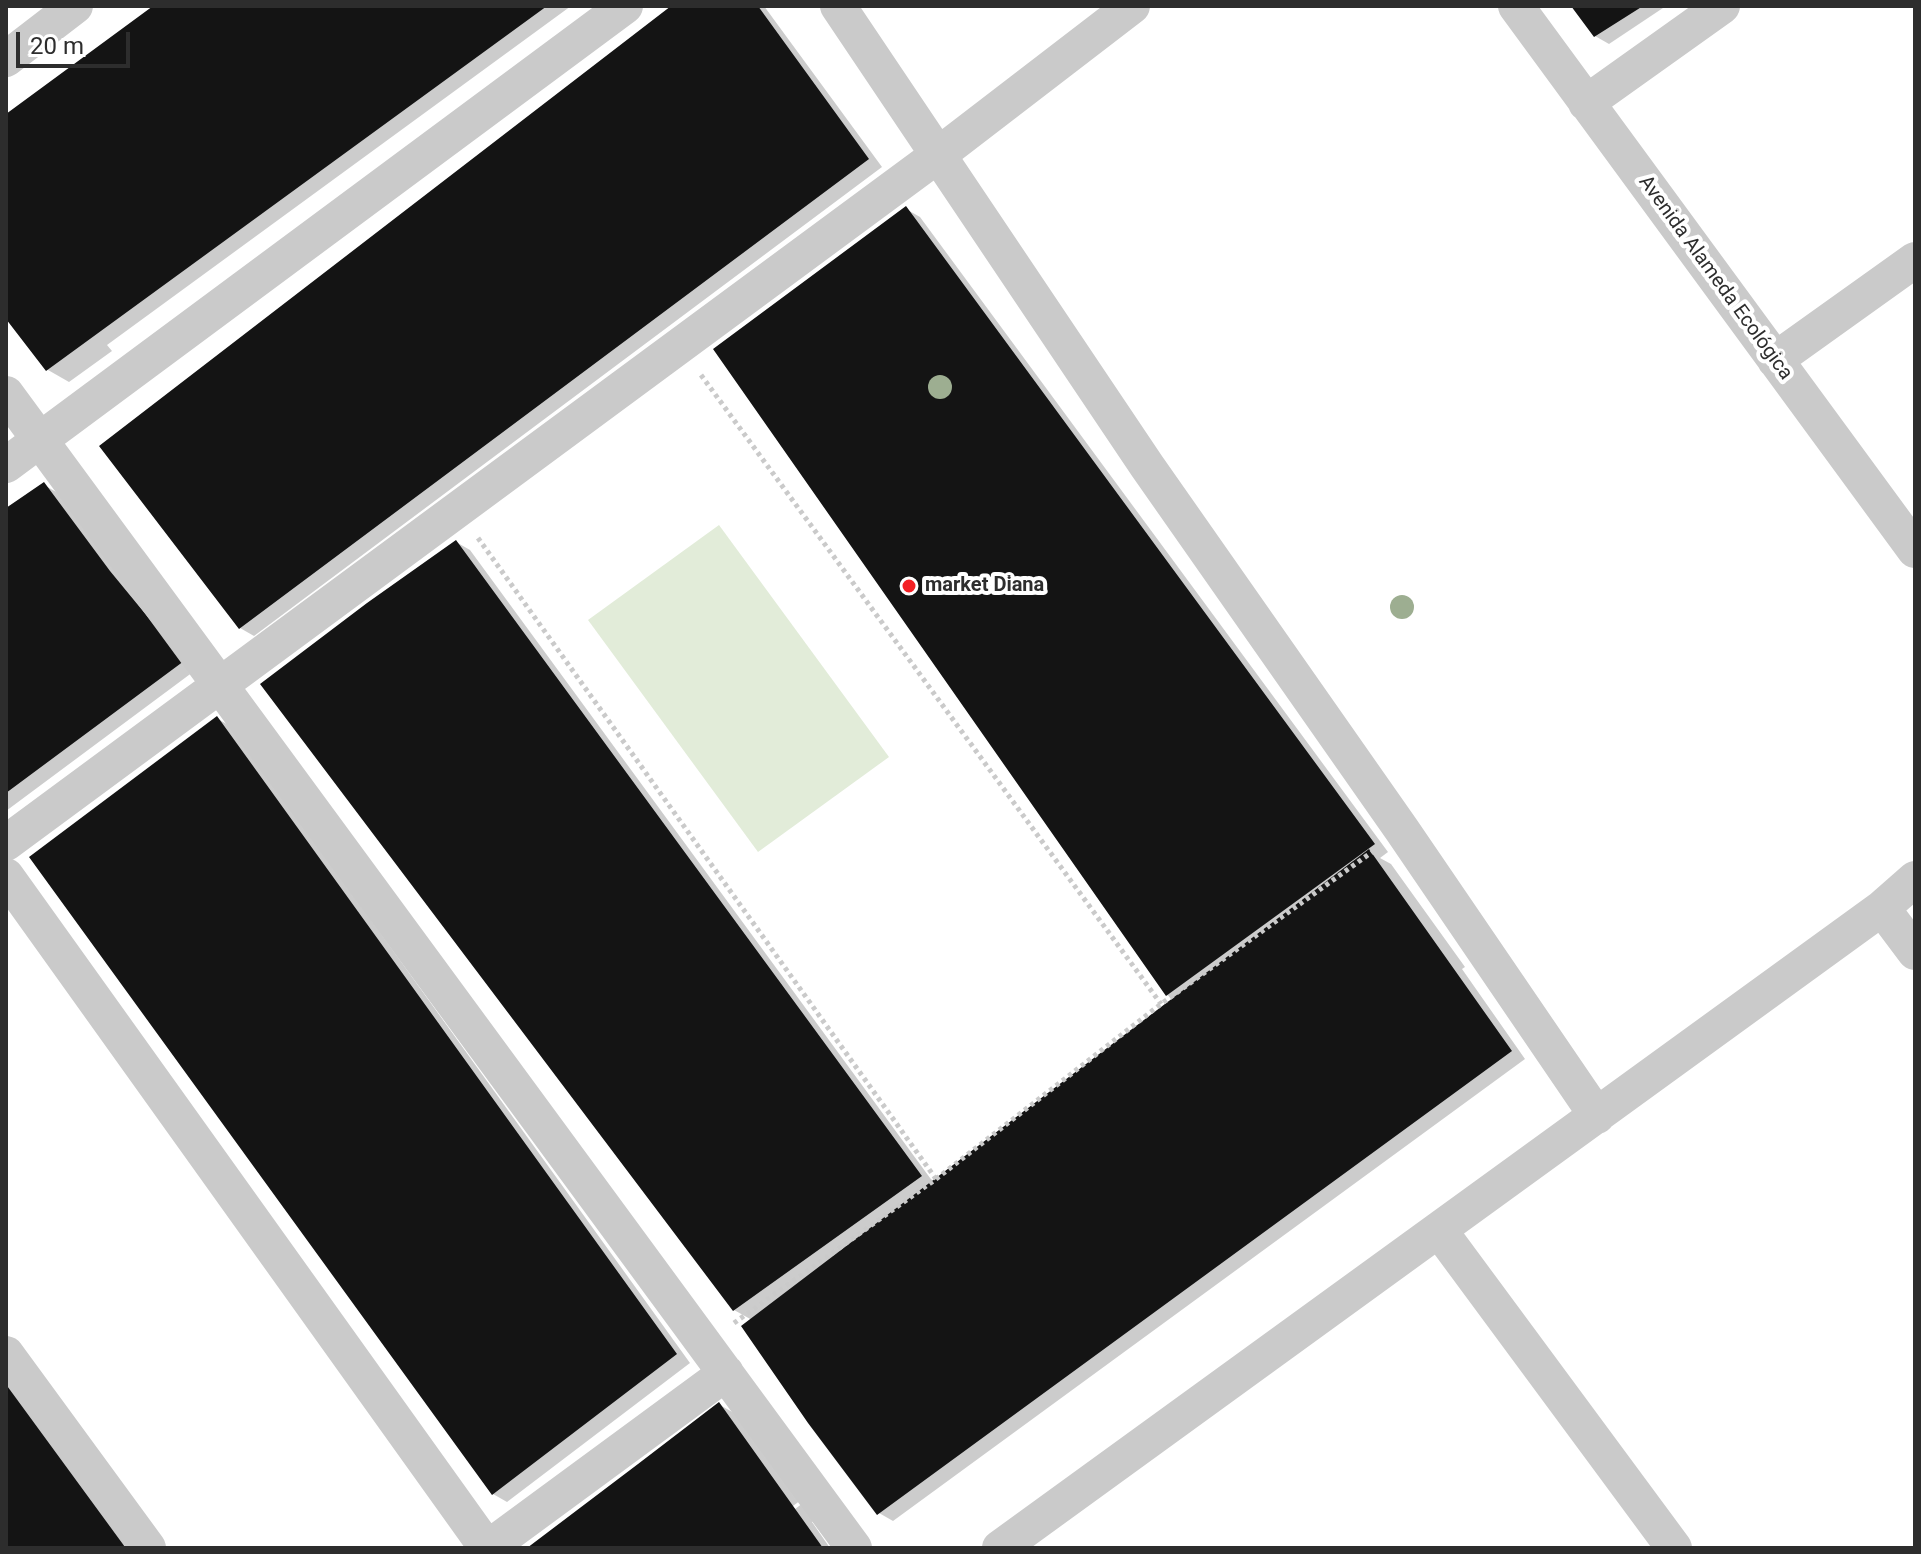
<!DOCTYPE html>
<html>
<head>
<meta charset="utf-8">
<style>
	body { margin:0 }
	#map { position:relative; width:1921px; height:1554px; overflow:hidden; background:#fff; font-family:Roboto,sans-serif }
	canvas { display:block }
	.frame { position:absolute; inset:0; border:8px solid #2d2d2d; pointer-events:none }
	.scale { position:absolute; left:16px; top:32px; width:114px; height:36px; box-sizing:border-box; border:4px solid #2d2d2d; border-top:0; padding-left:10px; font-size:24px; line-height:28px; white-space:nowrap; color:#2d2d2d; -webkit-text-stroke:6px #fff; paint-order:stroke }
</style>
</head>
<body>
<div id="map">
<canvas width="1921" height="1554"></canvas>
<div class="frame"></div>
<div class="scale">20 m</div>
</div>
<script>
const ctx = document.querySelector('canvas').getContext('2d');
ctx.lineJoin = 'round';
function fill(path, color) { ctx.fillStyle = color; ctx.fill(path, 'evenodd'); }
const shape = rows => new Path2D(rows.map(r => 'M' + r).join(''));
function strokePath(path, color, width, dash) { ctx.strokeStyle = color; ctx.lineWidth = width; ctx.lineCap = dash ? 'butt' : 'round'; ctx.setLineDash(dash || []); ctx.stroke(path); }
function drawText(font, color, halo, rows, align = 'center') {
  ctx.font = font + ' Roboto,sans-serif'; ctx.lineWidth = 8; ctx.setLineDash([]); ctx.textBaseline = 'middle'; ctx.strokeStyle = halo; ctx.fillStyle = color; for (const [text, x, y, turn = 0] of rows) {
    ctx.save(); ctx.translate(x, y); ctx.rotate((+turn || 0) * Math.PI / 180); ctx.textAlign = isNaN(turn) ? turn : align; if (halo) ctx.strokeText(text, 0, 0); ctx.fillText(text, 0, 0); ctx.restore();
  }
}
const green = shape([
	[719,525,889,757,758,852,588,620]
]);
const shadow = shape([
	[156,6,571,6,107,345,112,351,69,382,48,370,6,316,6,117],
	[674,6,764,6,882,167,254,636,240,628],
	[1574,6,1666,6,1609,44,1595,36],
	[906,209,920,217,1388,852,1380,858,1391,864,1465,967,1462,969,1525,1059,893,1521,879,1513,752,1320,734,1310,456,542,470,550,933,1182,1174,999,1167,995],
	[44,485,58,493,197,669,6,811,6,511],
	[218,719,232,727,690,1363,507,1502,493,1494],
	[720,1405,741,1417,801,1500,758,1532,758,1537,803,1503,815,1520,812,1522,830,1548,531,1548]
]);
const building = shape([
	[153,6,547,6,46,371,6,319,6,114],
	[671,6,758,6,869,159,239,629,99,446],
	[1571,6,1643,6,1594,37],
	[906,206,1375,844,1166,996,713,349],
	[44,482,110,571,184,661,6,793,6,508],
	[456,540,922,1176,733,1311,260,684,367,603],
	[217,716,677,1354,492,1495,29,857],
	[1369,849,1512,1051,877,1515,808,1423,741,1326],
	[6,1379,128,1548,6,1548],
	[719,1402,823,1548,527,1548,638,1464]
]);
const path = shape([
	[701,375,1161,1004],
	[478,538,936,1179],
	[734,1323,936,1179,1161,1004,1372,852]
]);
const minor = shape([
	[838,6,1147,466,1402,830,1597,1116],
	[1516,6,1915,550],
	[6,59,75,6],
	[1586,103,1722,6],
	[1775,360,1915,260],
	[6,394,854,1548],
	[6,465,625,6],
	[6,843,938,155,1132,6],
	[6,876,487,1548],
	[1882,908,1915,952],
	[1439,1230,1674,1548],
	[6,1354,148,1548],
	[488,1548,726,1373],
	[1000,1548,1882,908,1915,879]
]);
const trees = [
	[940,387],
	[1402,607]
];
const markers = [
	[909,586,8,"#f32024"]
];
const streetNames = [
	["Avenida Alameda Ecológica",1715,278,54]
];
const poiNames = [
	["market Diana",925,586]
];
fill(green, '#e2ecd9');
fill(shadow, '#0003');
fill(building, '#141414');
strokePath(path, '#cacaca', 5, [4, 4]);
strokePath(minor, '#cacaca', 36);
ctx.fillStyle = '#9dae91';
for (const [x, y] of trees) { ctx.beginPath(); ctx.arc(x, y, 12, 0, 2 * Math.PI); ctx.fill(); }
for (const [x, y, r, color] of markers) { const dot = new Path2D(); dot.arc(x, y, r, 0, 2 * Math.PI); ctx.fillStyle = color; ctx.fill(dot); strokePath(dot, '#fff', 3); }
drawText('20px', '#2d2d2d', '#fff', streetNames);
drawText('bold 20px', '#2d2d2d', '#fff', poiNames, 'left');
</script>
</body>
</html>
